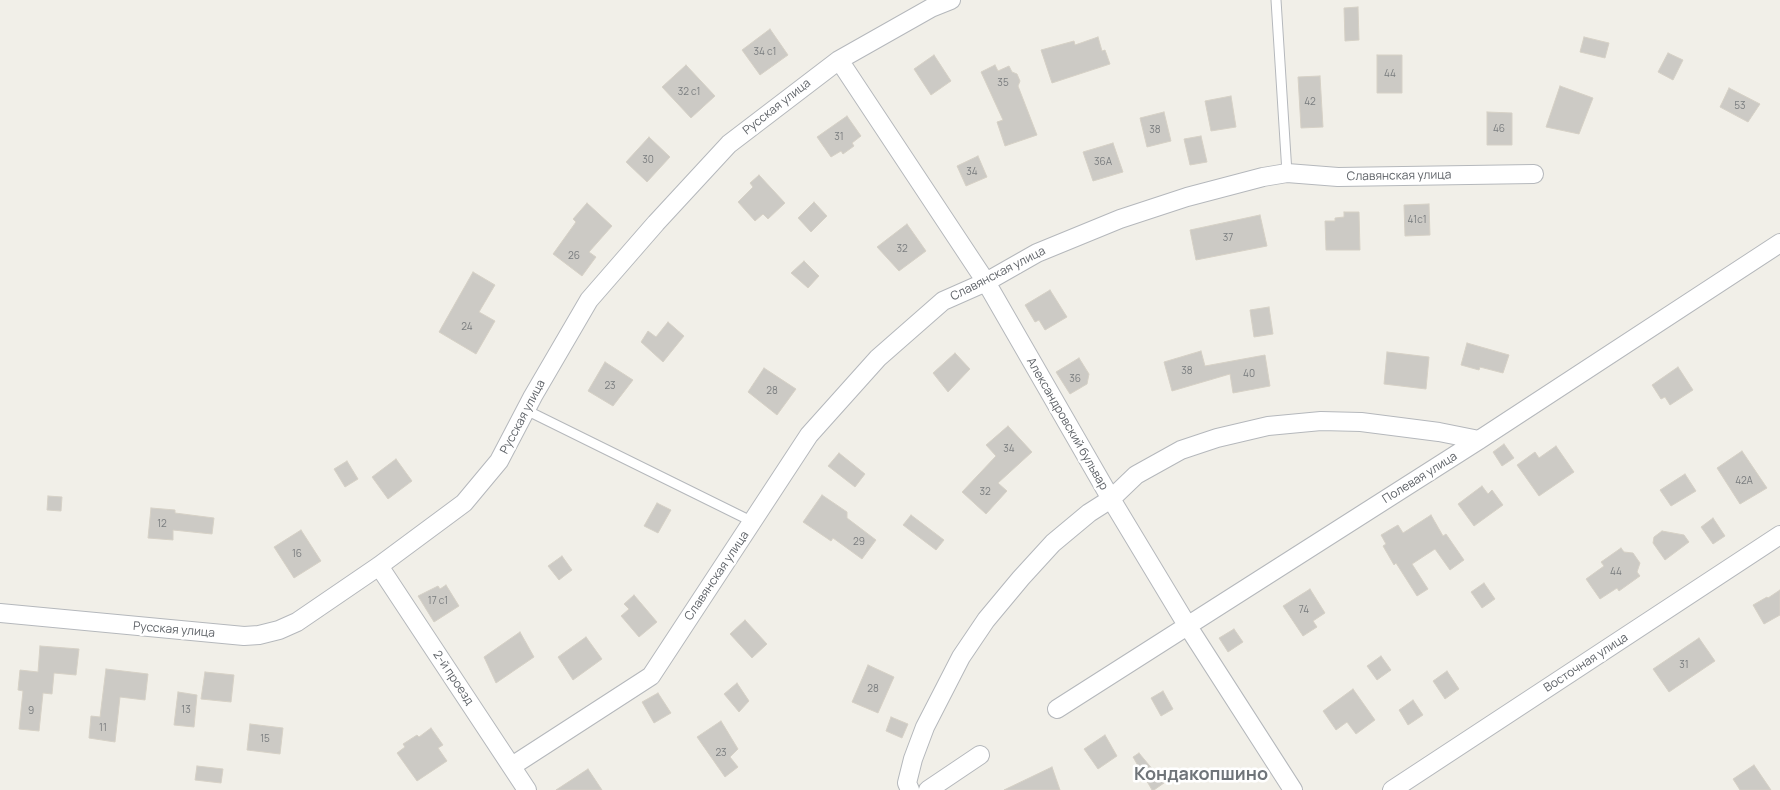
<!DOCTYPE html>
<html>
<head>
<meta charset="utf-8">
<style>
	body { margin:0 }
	canvas { display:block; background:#f1efe8 }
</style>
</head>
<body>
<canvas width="1780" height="790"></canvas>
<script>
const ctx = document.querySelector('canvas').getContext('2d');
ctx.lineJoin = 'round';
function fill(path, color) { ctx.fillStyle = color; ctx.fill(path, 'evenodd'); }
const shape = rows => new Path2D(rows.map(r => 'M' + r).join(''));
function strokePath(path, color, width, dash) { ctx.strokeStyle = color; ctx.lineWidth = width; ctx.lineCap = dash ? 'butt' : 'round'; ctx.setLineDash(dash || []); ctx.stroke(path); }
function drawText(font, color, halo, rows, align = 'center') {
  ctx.font = font + ' Manrope,sans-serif'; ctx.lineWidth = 5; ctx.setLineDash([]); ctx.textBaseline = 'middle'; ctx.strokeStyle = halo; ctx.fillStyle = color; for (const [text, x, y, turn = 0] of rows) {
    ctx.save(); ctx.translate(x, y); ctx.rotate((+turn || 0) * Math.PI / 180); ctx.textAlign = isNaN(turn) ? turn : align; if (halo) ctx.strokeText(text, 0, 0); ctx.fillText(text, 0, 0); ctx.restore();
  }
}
const building = shape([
	[1358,7,1359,40,1345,41,1344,8,1358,7],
	[770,29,788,55,760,75,742,50,770,29],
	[1098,37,1102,51,1105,50,1110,64,1052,83,1041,50,1074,41,1075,45,1098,37],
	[1584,37,1609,43,1605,58,1580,52,1584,37],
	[1668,53,1683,60,1673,80,1658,72,1668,53],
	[934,55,951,81,931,95,914,69,934,55],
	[1377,55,1402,55,1402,93,1377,93,1377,55],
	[686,65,715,96,691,118,662,87,686,65],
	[995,65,998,71,1009,66,1012,72,1017,74,1020,81,1018,86,1037,135,1005,146,997,122,1003,120,981,72,995,65],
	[1320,76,1323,127,1301,128,1298,77,1320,76],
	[1560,86,1593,98,1579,134,1546,127,1560,86],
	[1729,88,1760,104,1748,122,1720,107,1729,88],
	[1231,96,1236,127,1211,131,1205,101,1231,96],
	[1164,112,1171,141,1147,147,1140,118,1164,112],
	[1487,112,1512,113,1512,145,1487,145,1487,112],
	[847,116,861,136,852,143,854,146,843,154,841,151,831,157,817,137,847,116],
	[1201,136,1207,162,1190,165,1184,139,1201,136],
	[649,137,670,157,647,182,626,162,649,137],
	[1113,143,1123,172,1093,181,1083,152,1113,143],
	[978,156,987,177,966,186,957,166,978,156],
	[759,175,785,203,768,219,763,214,755,221,738,202,753,187,750,183,759,175],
	[814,202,827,216,811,232,798,218,814,202],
	[587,203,612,226,589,252,596,257,582,276,553,254,576,222,573,219,587,203],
	[1429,204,1430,235,1405,236,1404,205,1429,204],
	[1344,212,1359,212,1360,250,1326,250,1325,221,1335,221,1335,218,1344,217,1344,212],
	[1260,215,1267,246,1196,260,1190,230,1260,215],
	[907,224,926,251,899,271,877,247,907,224],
	[804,261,819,276,808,288,791,273,804,261],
	[473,272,495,285,479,312,495,321,476,354,439,332,473,272],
	[1050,290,1067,317,1045,330,1039,320,1035,322,1025,305,1050,290],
	[1269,307,1273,334,1254,337,1250,310,1269,307],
	[668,322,684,336,663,362,641,342,648,331,656,337,668,322],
	[1467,343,1509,355,1503,373,1480,367,1479,370,1461,365,1467,343],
	[1201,351,1205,366,1265,355,1270,386,1233,393,1230,374,1172,391,1164,362,1201,351],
	[1387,352,1429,357,1426,389,1384,384,1387,352],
	[955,353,970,369,948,392,933,373,955,353],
	[1079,358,1089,374,1087,384,1070,394,1056,372,1079,358],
	[605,362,633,380,613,406,588,391,605,362],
	[1678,367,1693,390,1670,405,1665,397,1661,399,1652,385,1678,367],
	[764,368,796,389,777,415,748,392,764,368],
	[1008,426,1032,452,998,483,1007,491,986,514,962,492,996,456,986,445,1008,426],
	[1504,444,1514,458,1502,466,1493,452,1504,444],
	[1556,446,1574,472,1539,496,1517,465,1535,452,1539,458,1556,446],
	[1742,451,1767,488,1740,504,1717,468,1742,451],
	[839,453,865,474,855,487,828,466,839,453],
	[396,459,412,481,388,499,372,477,396,459],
	[347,461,358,479,345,487,334,469,347,461],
	[1685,474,1696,491,1671,506,1660,490,1685,474],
	[1482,486,1488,494,1492,490,1503,505,1474,526,1458,504,1482,486],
	[822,495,847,512,847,518,876,540,862,559,833,538,831,541,803,522,822,495],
	[48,496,62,497,61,511,47,510,48,496],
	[657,503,671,510,658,533,644,526,657,503],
	[151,508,175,510,175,513,214,518,212,534,173,530,173,540,148,538,151,508],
	[911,515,944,540,936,550,903,525,911,515],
	[1431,515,1443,536,1446,534,1464,560,1450,570,1435,549,1412,564,1428,589,1417,596,1396,563,1394,565,1383,546,1386,544,1381,535,1398,525,1403,533,1431,515],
	[1713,518,1725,536,1713,544,1701,527,1713,518],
	[301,530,321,561,294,578,274,547,301,530],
	[1662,531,1684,535,1689,542,1665,560,1653,543,1654,537,1662,531],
	[1621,548,1624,552,1633,553,1640,563,1637,572,1640,576,1619,591,1617,588,1600,599,1586,579,1604,566,1601,562,1621,548],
	[562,556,572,570,559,580,548,566,562,556],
	[1484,583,1495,599,1482,608,1471,592,1484,583],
	[446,585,459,606,434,622,418,596,438,586,440,589,446,585],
	[1310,589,1325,613,1313,621,1317,627,1303,636,1283,606,1310,589],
	[1780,590,1780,615,1764,624,1753,605,1767,597,1768,598,1780,590],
	[634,595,657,622,639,637,621,616,629,609,624,604,634,595],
	[745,620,767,644,752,658,730,634,745,620],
	[1234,629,1243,642,1228,652,1219,638,1234,629],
	[520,632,534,657,496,683,484,657,520,632],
	[586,637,602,659,573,680,558,657,586,637],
	[1699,638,1715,661,1669,692,1653,669,1699,638],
	[40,646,79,649,76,675,54,673,52,694,43,693,39,731,19,729,23,691,18,690,20,670,38,672,40,646],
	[1381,656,1391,670,1377,680,1367,666,1381,656],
	[868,665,894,677,878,713,852,702,868,665],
	[106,669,148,674,145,700,120,697,115,742,89,738,91,716,100,717,106,669],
	[1447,671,1459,689,1445,699,1433,681,1447,671],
	[205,672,234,675,231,702,201,699,205,672],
	[737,683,749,701,739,712,724,694,737,683],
	[1353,689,1375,720,1356,734,1347,722,1336,730,1323,711,1353,689],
	[1163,691,1173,709,1161,716,1151,698,1163,691],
	[178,692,197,695,194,727,174,725,178,692],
	[658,693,671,713,654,723,642,702,658,693],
	[1413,700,1423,715,1408,725,1399,710,1413,700],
	[891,717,908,724,902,738,886,731,891,717],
	[721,721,738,749,730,757,738,767,725,777,697,737,721,721],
	[250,724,283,728,280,754,247,750,250,724],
	[431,728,443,745,438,748,447,761,417,781,397,753,405,747,403,744,417,735,419,737,431,728],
	[1105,735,1117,756,1098,769,1084,749,1105,735],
	[1139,753,1164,783,1154,790,1152,790,1133,757,1139,753],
	[1754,765,1771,790,1740,790,1733,779,1754,765],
	[197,766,223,769,221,783,195,780,197,766],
	[1052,767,1060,790,1004,790,1052,767],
	[588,769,602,790,556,790,588,769]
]);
const lane = shape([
	[1276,0,1287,173],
	[526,410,753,522]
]);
const street = shape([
	[839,60,986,282,1111,499,1187,625,1293,790],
	[379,566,527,790],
	[0,613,244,636,259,635,279,630,297,622,379,566,464,503,499,461,533,396,589,300,656,223,729,144,839,60,931,8,951,0],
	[1057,709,1479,440,1780,243],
	[512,766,651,676,809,435,878,358,943,301,986,282,1037,253,1120,219,1187,197,1263,177,1287,173,1338,177,1534,174],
	[910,790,907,783,913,759,925,727,961,657,986,620,1021,578,1053,543,1089,513,1111,499,1136,475,1181,450,1217,438,1268,426,1321,421,1361,422,1439,432,1479,440],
	[928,790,980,755],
	[1392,790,1780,535]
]);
const numberNames = [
	["34 с1",765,52],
	["44",1390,74],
	["35",1003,83],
	["32 с1",689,92],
	["42",1310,102],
	["53",1740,106],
	["46",1499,129],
	["38",1155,130],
	["31",839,137],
	["30",648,160],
	["36А",1103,162],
	["34",972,172],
	["41с1",1417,220],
	["37",1228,238],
	["32",902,249],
	["26",574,256],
	["24",467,327],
	["38",1187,371],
	["40",1249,374],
	["36",1075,379],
	["23",610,386],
	["28",772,391],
	["34",1009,449],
	["42А",1744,481],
	["32",985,492],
	["12",162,524],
	["29",859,542],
	["16",297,554],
	["44",1616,572],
	["17 с1",438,601],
	["74",1304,610],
	["31",1684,665],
	["28",873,689],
	["13",186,710],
	["9",31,711],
	["11",103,728],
	["15",265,739],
	["23",721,753]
];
const streetNames = [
	["Русская улица",777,107,-38],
	["Славянская улица",1399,176,-1],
	["Славянская улица",998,274,-27],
	["Русская улица",523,417,-62],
	["Александровский бульвар",1067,424,60],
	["Полевая улица",1420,478,-32],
	["Славянская улица",717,576,-56],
	["Русская улица",174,630,5],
	["Восточная улица",1586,663,-33],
	["2-й проезд",453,678,56]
];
const districtNames = [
	["Кондакопшино",1201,775]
];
fill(building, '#cccac5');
strokePath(building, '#d6d1c6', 1);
strokePath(lane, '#b5b8bc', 11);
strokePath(street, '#b5b8bc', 20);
strokePath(lane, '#fff', 9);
strokePath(street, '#fff', 18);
drawText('10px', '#7a7d7f', null, numberNames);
drawText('12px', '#5f6368', '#fff', streetNames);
drawText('bold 18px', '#70757a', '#fff', districtNames);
</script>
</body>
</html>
